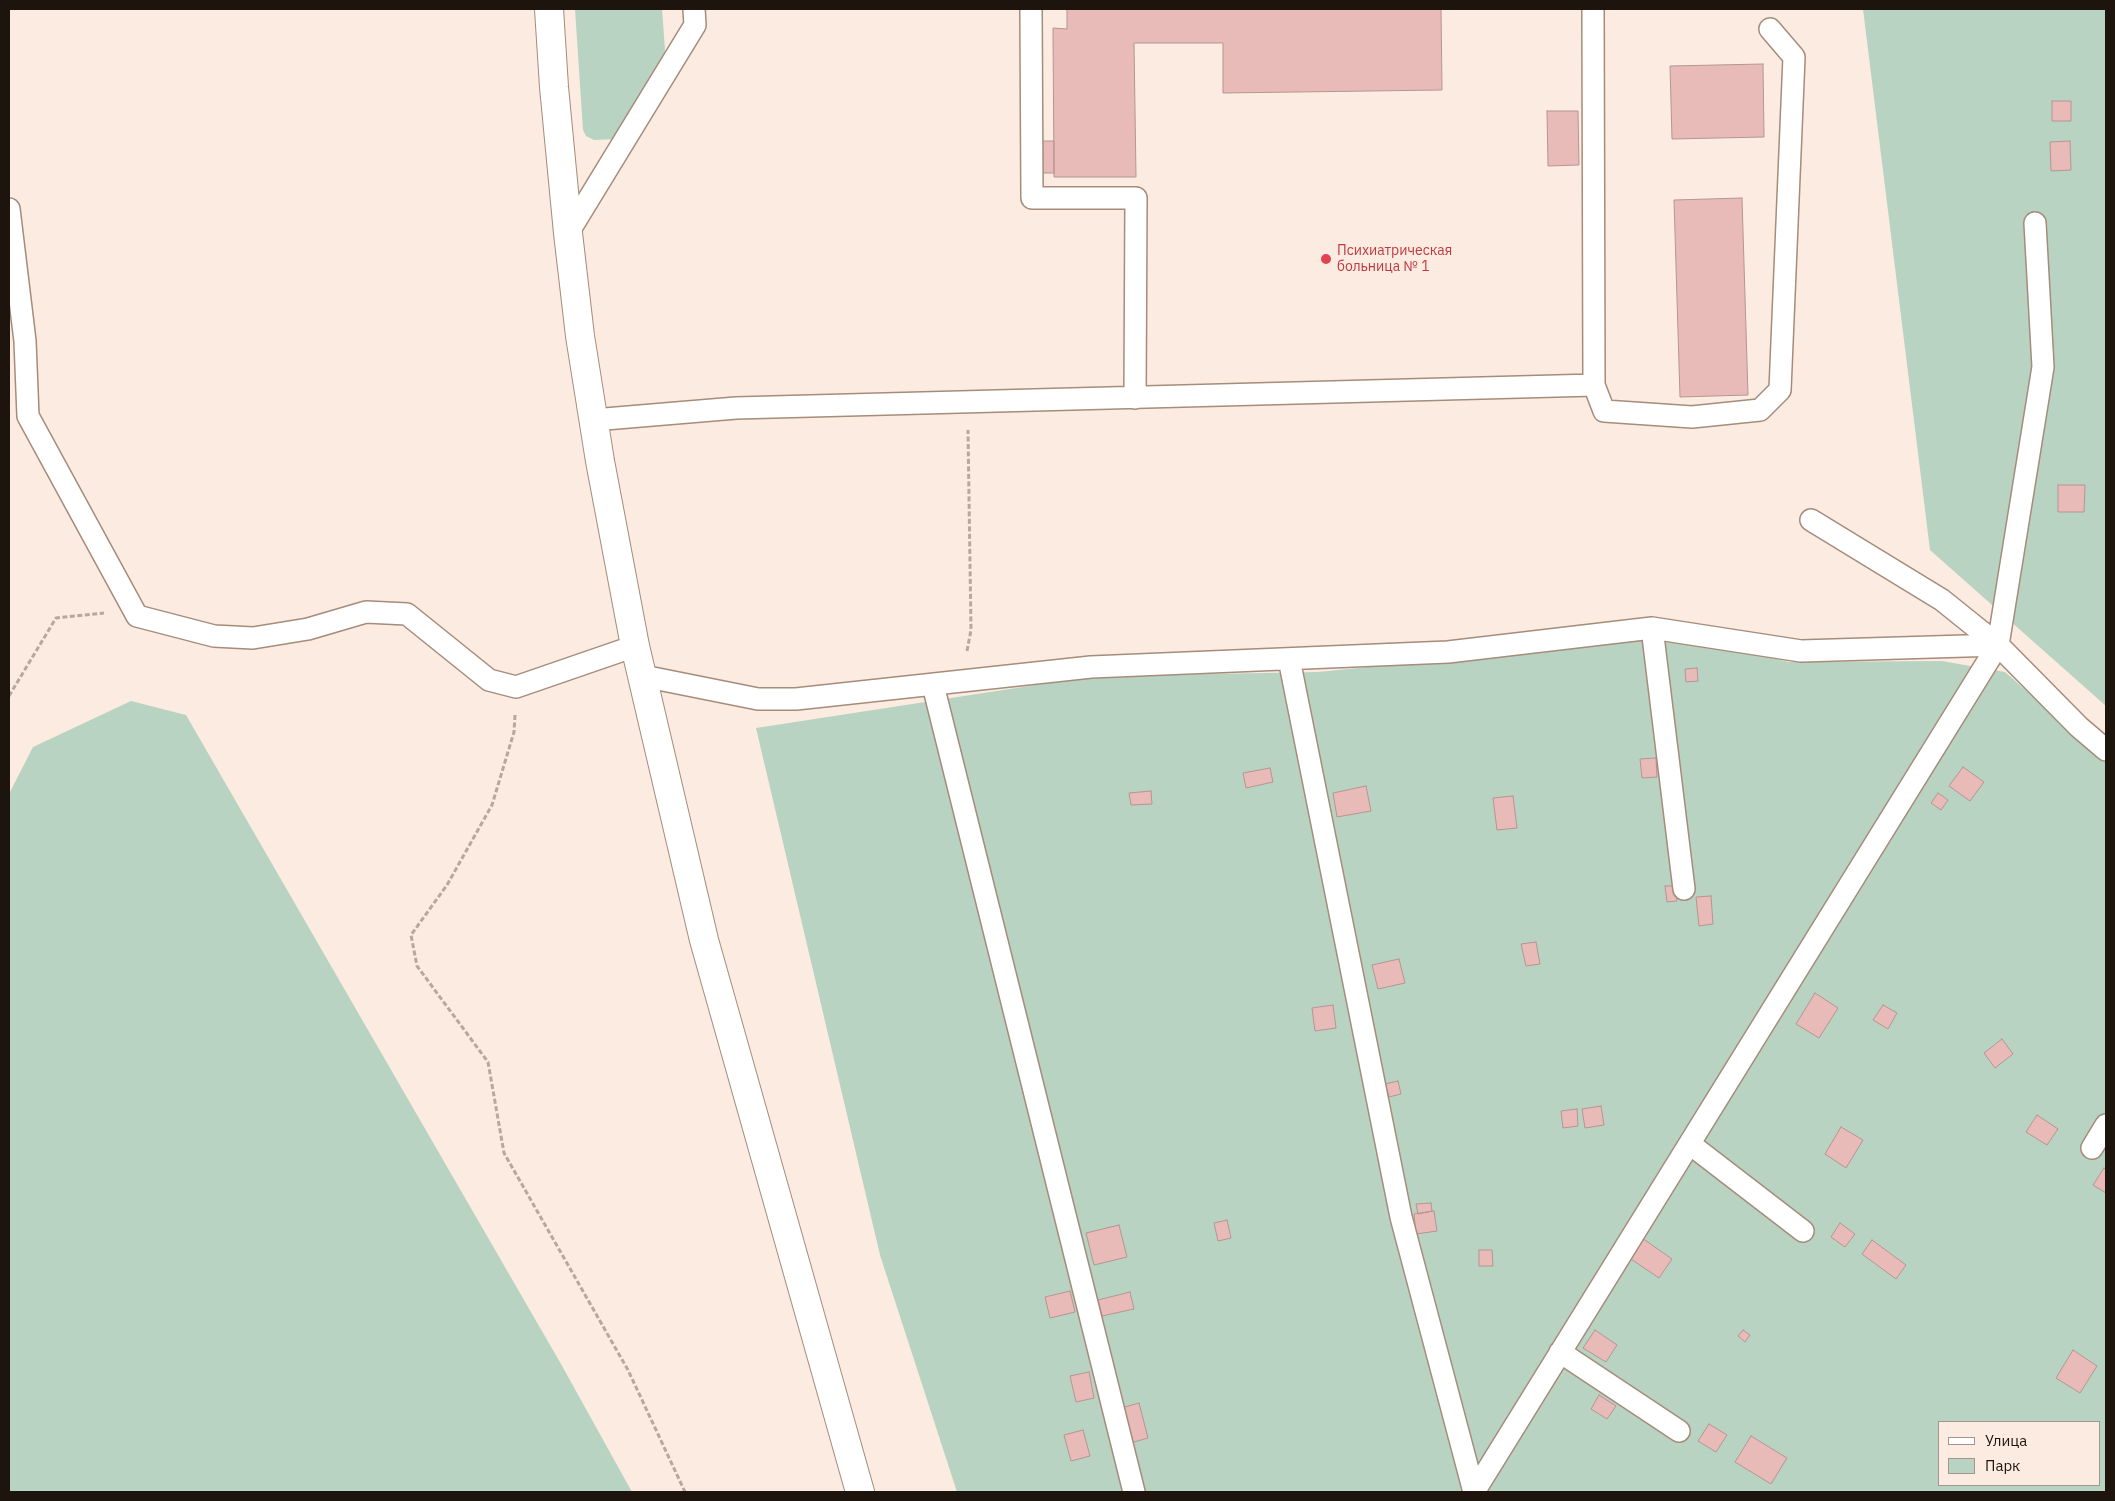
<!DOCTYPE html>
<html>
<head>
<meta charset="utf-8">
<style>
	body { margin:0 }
	#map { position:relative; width:2115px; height:1501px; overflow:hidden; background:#fcebe0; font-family:"IBM Plex Sans",sans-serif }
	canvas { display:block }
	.frame { position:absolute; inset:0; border:10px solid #1d140d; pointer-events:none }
	.legend { position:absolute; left:1938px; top:1421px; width:162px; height:65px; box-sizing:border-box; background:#fcebe0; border:1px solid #a3958c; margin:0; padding:6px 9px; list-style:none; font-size:15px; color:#1d140d }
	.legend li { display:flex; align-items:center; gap:10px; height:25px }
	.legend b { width:25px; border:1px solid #a3958c }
</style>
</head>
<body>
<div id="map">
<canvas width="2115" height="1501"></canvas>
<div class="frame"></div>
<ul class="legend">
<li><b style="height:6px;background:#fff"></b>Улица</li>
<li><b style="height:14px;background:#b9d3c3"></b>Парк</li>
</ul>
</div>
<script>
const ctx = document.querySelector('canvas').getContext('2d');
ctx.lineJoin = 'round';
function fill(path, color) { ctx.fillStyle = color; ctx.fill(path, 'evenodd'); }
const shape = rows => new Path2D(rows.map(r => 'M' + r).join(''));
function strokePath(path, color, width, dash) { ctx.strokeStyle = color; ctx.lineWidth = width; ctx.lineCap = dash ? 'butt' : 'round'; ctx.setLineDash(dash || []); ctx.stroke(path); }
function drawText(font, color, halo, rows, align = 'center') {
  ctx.font = font + ' "IBM Plex Sans",sans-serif'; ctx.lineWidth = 4; ctx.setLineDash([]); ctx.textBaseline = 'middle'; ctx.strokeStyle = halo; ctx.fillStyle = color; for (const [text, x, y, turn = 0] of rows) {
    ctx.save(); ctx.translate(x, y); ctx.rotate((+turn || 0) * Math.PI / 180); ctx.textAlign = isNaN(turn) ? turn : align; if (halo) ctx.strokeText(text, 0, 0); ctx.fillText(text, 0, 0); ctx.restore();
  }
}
const green = shape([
	[575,9,662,9,665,50,663,58,616,139,594,140,586,136,583,130],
	[1863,9,2106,9,2106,706,1930,550],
	[1676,636,1789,662,1942,661,2005,672,2106,761,2106,1492,957,1492,880,1255,756,728,1094,676,1318,672],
	[1939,1422,2099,1422,2099,1485,1939,1485],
	[131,701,186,715,561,1364,632,1492,9,1492,9,794,33,747]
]);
const building = shape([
	[1067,9,1441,9,1442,90,1223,93,1223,43,1134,43,1136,177,1054,177,1053,28,1067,29,1067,9],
	[1763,64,1764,137,1672,139,1670,66,1763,64],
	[2052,101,2071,101,2071,121,2052,121,2052,101],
	[1547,111,1578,111,1579,165,1548,166,1547,111],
	[1038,141,1054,141,1054,173,1038,173,1038,141],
	[2070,141,2071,170,2051,171,2050,142,2070,141],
	[1742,198,1748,395,1680,397,1674,200,1742,198],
	[2058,485,2085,485,2084,512,2058,512,2058,485],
	[1697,668,1698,681,1686,682,1685,669,1697,668],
	[1656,758,1657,777,1642,778,1640,759,1656,758],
	[1963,767,1984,782,1970,801,1949,786,1963,767],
	[1270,768,1273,782,1246,788,1243,773,1270,768],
	[1366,786,1371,811,1337,817,1333,793,1366,786],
	[1151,791,1152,804,1131,805,1129,793,1151,791],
	[1938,793,1948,800,1941,810,1931,803,1938,793],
	[1513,796,1517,828,1497,830,1493,798,1513,796],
	[1665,886,1676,886,1677,901,1667,902,1665,886],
	[1711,896,1713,924,1699,926,1696,897,1711,896],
	[1536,942,1540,964,1526,966,1521,944,1536,942],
	[1399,959,1405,983,1378,989,1372,965,1399,959],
	[1815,993,1838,1008,1819,1038,1796,1024,1815,993],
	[1333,1005,1336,1028,1315,1031,1312,1008,1333,1005],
	[1883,1005,1897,1013,1888,1029,1873,1020,1883,1005],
	[2002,1039,2013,1054,1995,1068,1984,1053,2002,1039],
	[1398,1081,1401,1094,1389,1097,1385,1084,1398,1081],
	[1601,1106,1604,1125,1585,1128,1582,1109,1601,1106],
	[1577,1109,1578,1126,1563,1128,1561,1111,1577,1109],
	[2037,1115,2058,1129,2047,1145,2026,1132,2037,1115],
	[1841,1127,1863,1140,1846,1168,1825,1154,1841,1127],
	[2104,1168,2106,1170,2106,1193,2093,1185,2104,1168],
	[1431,1203,1432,1211,1418,1214,1416,1204,1431,1203],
	[1434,1211,1437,1231,1416,1234,1414,1214,1434,1211],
	[1227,1220,1231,1238,1218,1241,1214,1223,1227,1220],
	[1840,1223,1855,1234,1845,1247,1831,1237,1840,1223],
	[1119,1225,1127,1257,1094,1265,1086,1233,1119,1225],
	[1642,1238,1672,1259,1659,1278,1628,1257,1642,1238],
	[1872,1240,1906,1265,1896,1279,1862,1254,1872,1240],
	[1479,1250,1492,1250,1493,1266,1479,1266,1479,1250],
	[1070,1291,1075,1312,1050,1318,1045,1297,1070,1291],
	[1130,1292,1134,1309,1102,1316,1098,1300,1130,1292],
	[1595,1330,1617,1345,1606,1362,1583,1348,1595,1330],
	[1743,1330,1750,1335,1745,1342,1738,1336,1743,1330],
	[2073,1350,2097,1366,2080,1393,2056,1378,2073,1350],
	[1089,1372,1094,1398,1076,1402,1070,1376,1089,1372],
	[1599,1395,1616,1406,1607,1419,1591,1409,1599,1395],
	[1139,1403,1148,1438,1127,1444,1118,1409,1139,1403],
	[1709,1424,1727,1435,1716,1452,1698,1441,1709,1424],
	[1083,1430,1090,1456,1071,1461,1064,1435,1083,1430],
	[1751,1436,1787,1458,1771,1484,1735,1462,1751,1436]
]);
const path = shape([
	[967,651,971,630,968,430],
	[9,696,56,618,104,613],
	[515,715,514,732,492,805,447,885,411,935,417,966,488,1062,504,1153,628,1370,685,1492]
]);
const service = shape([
	[1031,9,1032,198,1136,198,1135,398],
	[1593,9,1594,385,1604,411,1692,417,1760,410,1780,390,1794,57,1770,29],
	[9,209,25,341,28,416,137,616,214,636,253,638,308,629,366,612,407,614,489,680,516,687,635,646],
	[568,233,695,25,694,9],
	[593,420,736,408,1594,385],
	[1811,520,1942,600,1998,645],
	[1652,628,1684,889],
	[1289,659,1401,1217,1474,1492],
	[643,676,758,699,796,699,1091,667,1448,652,1652,628,1801,651,1998,645,2079,727,2106,750],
	[933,685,1134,1492],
	[1690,1144,1803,1231],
	[2092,1148,2106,1125],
	[1560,1352,1679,1431],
	[1474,1492,1998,645,2043,367,2035,223]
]);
const tertiary = shape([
	[549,9,554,87,568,233,580,336,600,461,635,646,704,940,860,1492]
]);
const markers = [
	[1326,259,6,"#e0444e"]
];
const healthNames = [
	["Психиатрическая",1337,251],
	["больница № 1",1337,267]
];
fill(green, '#b9d3c3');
fill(building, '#e8bbb8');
strokePath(building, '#b59592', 1);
strokePath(service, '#a58c7b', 24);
strokePath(tertiary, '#a58c7b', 30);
strokePath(path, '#b7a89f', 3, [5, 2.5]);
strokePath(service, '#fff', 21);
strokePath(tertiary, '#fff', 28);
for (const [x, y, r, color] of markers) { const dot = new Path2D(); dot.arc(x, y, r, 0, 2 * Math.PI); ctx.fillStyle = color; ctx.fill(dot); strokePath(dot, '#fcebe0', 2); }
drawText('14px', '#be3a42', '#fcebe0', healthNames, 'left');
</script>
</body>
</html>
